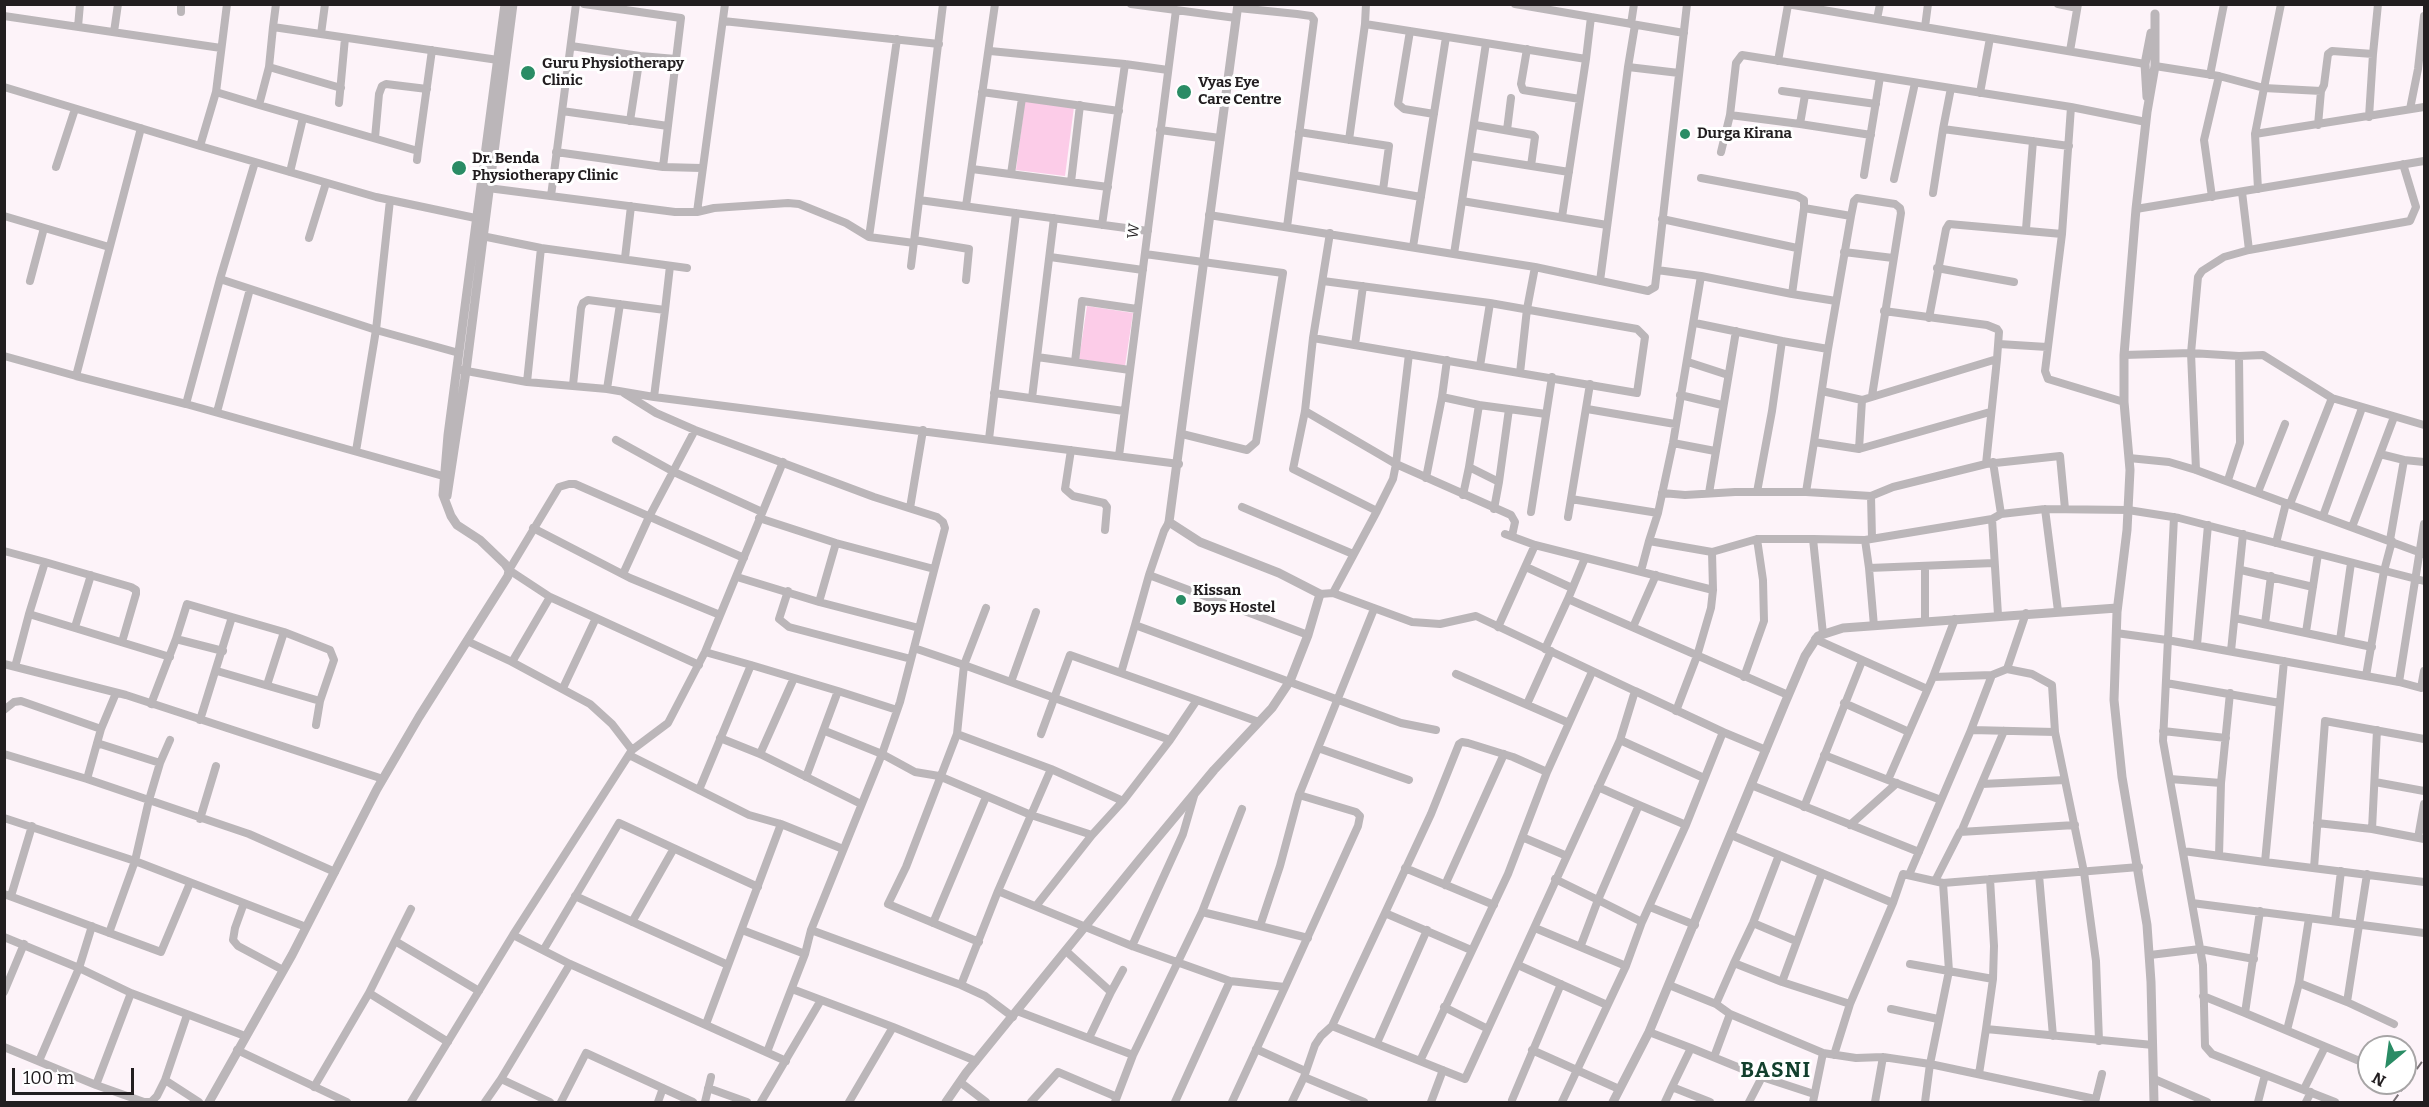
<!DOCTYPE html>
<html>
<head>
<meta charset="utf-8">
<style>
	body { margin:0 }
	#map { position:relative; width:2429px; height:1107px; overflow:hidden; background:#fdf3f9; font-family:Bitter,serif }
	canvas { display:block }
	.frame { position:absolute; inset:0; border:6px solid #221e20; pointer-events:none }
	.north { position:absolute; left:2357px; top:1035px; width:60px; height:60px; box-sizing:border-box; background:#fff; border:2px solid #a7a5a6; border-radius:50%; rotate:209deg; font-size:16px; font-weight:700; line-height:24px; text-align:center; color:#221e20 }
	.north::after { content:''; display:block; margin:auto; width:21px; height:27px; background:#2a8c65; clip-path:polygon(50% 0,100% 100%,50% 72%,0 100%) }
	.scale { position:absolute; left:12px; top:1068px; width:122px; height:27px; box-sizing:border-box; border:3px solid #221e20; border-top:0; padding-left:8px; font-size:18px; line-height:21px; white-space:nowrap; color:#221e20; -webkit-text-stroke:4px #fff; paint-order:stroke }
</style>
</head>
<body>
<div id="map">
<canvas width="2429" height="1107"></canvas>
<div class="frame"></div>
<div class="north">N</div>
<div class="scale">100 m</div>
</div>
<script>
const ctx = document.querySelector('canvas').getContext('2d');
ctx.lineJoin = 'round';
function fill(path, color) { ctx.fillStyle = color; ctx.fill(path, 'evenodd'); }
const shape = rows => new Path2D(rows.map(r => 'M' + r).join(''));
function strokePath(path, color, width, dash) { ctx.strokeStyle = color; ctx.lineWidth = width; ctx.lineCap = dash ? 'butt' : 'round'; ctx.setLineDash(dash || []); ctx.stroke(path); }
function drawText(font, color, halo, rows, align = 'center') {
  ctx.font = font + ' Bitter,serif'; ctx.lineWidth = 6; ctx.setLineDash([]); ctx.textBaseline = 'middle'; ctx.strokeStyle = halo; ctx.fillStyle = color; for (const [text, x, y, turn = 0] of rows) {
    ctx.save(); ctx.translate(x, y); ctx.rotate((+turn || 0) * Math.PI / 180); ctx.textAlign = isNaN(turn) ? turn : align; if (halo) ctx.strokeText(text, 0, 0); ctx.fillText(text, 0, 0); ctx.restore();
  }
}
const green = shape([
	[1025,100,1074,107,1065,176,1016,170],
	[1087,306,1133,313,1125,366,1079,359]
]);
const minor = shape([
	[227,4,216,92,200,146,376,197,480,219],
	[584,4,681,18,663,167],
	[1131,4,1236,18],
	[1366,4,1365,24,1486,43,1454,254],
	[1515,4,1684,33],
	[1787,4,2145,64],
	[2058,4,2077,8],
	[2281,4,2264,88,2321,91,2324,85,2328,54,2332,51,2373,54,2369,117],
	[1238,8,1297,14,1311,16,1314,20,1287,227],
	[181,12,181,4],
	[4,16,221,48],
	[1877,19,1880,4],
	[723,21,939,44],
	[1631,24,1634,4],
	[78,27,80,4],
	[273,27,276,4],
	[1925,27,1928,4],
	[1410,31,1398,104,1404,109,1434,114],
	[114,32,118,4],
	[321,34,325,4],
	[1486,43,1586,59,1591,17],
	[571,46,640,56],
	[1527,49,1521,84,1523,90,1580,99],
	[990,51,1125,64,1168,70],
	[2070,51,2078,4],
	[2373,54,2378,4],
	[1778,61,1788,5],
	[2155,66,2219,76,2204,140,2212,197],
	[269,67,341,88],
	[1628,67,1635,25],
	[2210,75,2224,4],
	[2219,76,2264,88,2255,134,2258,189],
	[4,87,200,146],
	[1782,91,1876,104],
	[216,92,259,105,269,67,273,27,498,60],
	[982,92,1119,111],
	[1980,93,1990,38],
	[1805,95,1800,124,1871,135],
	[339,103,345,38],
	[259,105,418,151,432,50],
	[2410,109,2418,69,2424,16],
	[562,111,668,126],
	[1730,115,1800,124],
	[630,121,640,56,676,59],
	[1475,125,1533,135,1535,137,1531,166],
	[2318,125,2321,91],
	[141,128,76,376,186,404,443,476],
	[1943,129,1951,88],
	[1160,130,1220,138],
	[1507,130,1511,98],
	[1299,132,1389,146,1383,190],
	[2255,134,2424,107],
	[375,138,379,94,382,86,386,84,427,89],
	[1349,140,1365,24],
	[556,152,663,167,701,168],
	[1721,152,1730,115,1736,63,1742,55,2071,107],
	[1469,156,1569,172],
	[417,160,418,151],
	[255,162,220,279,376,330,459,353],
	[56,167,75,109],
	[972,169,1108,187],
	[290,172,303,118],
	[1011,174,1022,98],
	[1294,175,1421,197],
	[1864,175,1880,77],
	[1701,178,1797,196,1804,200,1804,208],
	[1894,179,1915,83],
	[1071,182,1080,105],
	[488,188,675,212,697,212,725,4],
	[2242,192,2249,250,2410,221,2416,207,2403,164],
	[1933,193,1943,129,2069,146],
	[551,196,576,4],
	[919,200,1148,231],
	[1462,201,1607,225],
	[966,206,995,4],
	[2136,209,2424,161],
	[697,212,714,208,788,203,799,204,846,223,869,237,914,243],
	[1209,215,1535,267,1648,291,1655,287,1657,270,1687,4],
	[4,216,109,247],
	[1851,216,1854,201,1857,198,1895,204,1900,208,1901,213,1872,396],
	[1562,217,1586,59],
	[1662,219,1797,248],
	[1102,225,1125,64],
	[2026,229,2033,141],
	[1330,233,1313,338,1637,393,1645,337,1637,329,1490,303],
	[482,236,541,248,687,268],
	[869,237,897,39],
	[309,238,326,183],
	[914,240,969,249,966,280],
	[1413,247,1446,37],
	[1844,252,1893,258],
	[1145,254,1283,273,1256,442,1247,450,1182,434],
	[1050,257,1143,270],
	[625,258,631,206],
	[911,266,943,4],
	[1937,268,2014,282],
	[1657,270,1701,276,1673,443,1658,513,1649,541,1712,552],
	[1701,276,1792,294,1804,208,1851,216,1828,349],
	[30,281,44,228],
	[1323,281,1490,303,1480,366],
	[1600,281,1628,67,1679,73],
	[1792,294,1836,301],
	[1884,311,1987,325,1997,329,1999,332,1997,359],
	[1929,318,1946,229,1949,224,2062,234],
	[1695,323,1782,341,1772,411,1757,492],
	[1313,338,1305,411,1293,469,1377,511,1393,479,1396,464,1409,354],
	[1782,341,1828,349,1814,442],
	[1999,344,2047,347],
	[1355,345,1363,286],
	[2124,355,2191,353,2239,356,2240,443,2228,480],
	[4,356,76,376],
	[2239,356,2263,355,2332,398,2424,425],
	[1037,357,1130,370],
	[1447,360,1442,397,1479,405,1469,467,1499,482,1494,509],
	[1075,362,1082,301,1137,309],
	[1688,362,1728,375],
	[461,370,527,382,607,389,654,397,1179,464],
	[1520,373,1527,309,1535,267],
	[527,382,541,248],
	[573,385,581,308,583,303,588,300,665,310,670,266],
	[607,389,620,304],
	[1822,391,1862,400],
	[624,393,656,413,695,430,874,497,937,517,943,522,945,528,900,702,882,754,811,930,805,954,767,1052],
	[994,393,1124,411],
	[1680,395,1722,405],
	[654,397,665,310],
	[1032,398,1054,218],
	[2124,402,2048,379,2045,371,2062,234,2071,107,2146,122],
	[186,404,220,279],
	[1479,405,1546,414],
	[1587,409,1675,424],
	[1305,411,1396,464,1511,515,1515,522,1512,536],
	[217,412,250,289],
	[989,439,1016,213],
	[616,440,674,472,762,512],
	[1673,443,1715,451],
	[1859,449,1990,412],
	[1071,450,1065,489,1073,496,1104,503,1107,507,1105,530],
	[356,451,376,330,390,200],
	[2380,454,2394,417],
	[1119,456,1176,10],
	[2129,458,2169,462,2196,470,2424,554],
	[1993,462,2001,514],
	[2196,470,2191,353,2198,277,2202,271,2224,257,2249,250],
	[1426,478,1442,397],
	[1499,482,1509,409],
	[1806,492,1871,496,1893,487,1986,464],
	[2258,492,2285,424],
	[1662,493,1685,495,1735,492,1806,492,1814,442,1859,449,1862,400,1997,359,1986,464,2060,456,2065,509],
	[1709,493,1736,331],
	[1463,495,1469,467],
	[1871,496,1872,538],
	[1571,499,1658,513],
	[2290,504,2332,398],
	[1242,507,1353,554],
	[910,508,923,430],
	[2045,509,2058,611],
	[1531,512,1552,377],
	[2323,516,2362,408],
	[1568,517,1590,384],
	[2174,517,2163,741,2203,965,2205,1046,2212,1054,2335,1102],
	[759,518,836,543,934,569],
	[1169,522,1164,531,1149,575,1308,635],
	[2352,527,2380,454,2404,460],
	[533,528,630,578,720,615],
	[1505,534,1535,545,1713,590],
	[1865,540,1992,519],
	[2390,540,2404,460,2424,462],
	[2276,543,2286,503],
	[4,551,45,562],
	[1925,566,1925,621],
	[1526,567,1572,588],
	[2241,570,2313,587],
	[1641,571,1649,541],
	[623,574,649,517,695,430],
	[1149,575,1135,625,1401,723,1436,730],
	[737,577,819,602,836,543],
	[788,591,779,619,789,627,911,659],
	[1320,594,1333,593,1377,511],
	[1568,599,1585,558],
	[819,602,919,628],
	[29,614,45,562,131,587,136,590,136,594,122,642],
	[1998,615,1992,519,2001,514,2045,509,2128,510,2179,518,2424,581],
	[2235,618,2372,647],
	[1955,619,1933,677,1992,675],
	[2265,624,2271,576],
	[1874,626,1869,568,1994,563],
	[75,627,91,575],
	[1498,627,1535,545],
	[1633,627,1656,575],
	[2306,632,2318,554],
	[2116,633,2167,640,2399,682,2424,524],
	[1823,634,1813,539,1865,540,1869,568],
	[176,639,187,604,232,617],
	[1815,639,1927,689],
	[2340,640,2351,563],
	[467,641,512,662,590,704,612,724,632,750],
	[2197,645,2208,525],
	[914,648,964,665,986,608],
	[1545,649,1568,599,1788,695],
	[2231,651,2243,534],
	[512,662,550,597],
	[4,664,126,695,383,779],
	[699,665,550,597,509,570,559,487,569,484,575,484,744,558],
	[751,665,838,691],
	[15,667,29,614,170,657],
	[2007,669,2026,613],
	[217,671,320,701],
	[1121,673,1135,625],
	[1456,674,1569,723],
	[2366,676,2384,571,2392,541],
	[1744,677,1764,621,1763,580,1757,539,1813,539],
	[1933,677,1888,780,1941,800],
	[1011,682,1036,612],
	[2399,682,2421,688,2424,671],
	[2166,683,2280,703],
	[267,685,284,632],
	[563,688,596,618],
	[1635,691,1723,732],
	[1844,703,1909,732],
	[151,704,176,639,223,651],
	[1527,704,1551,651],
	[4,710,14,702,21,701,101,729],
	[1676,711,1697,656,1711,608,1713,590,1712,552,1757,539],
	[200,720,232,617,284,632,330,650,334,660,320,701,316,725],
	[1971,730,1992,675,2007,669,2032,674,2052,685,2055,732],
	[825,731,882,754,915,772,939,776,1031,815,1092,835],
	[2163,731,2226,738],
	[957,734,964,665,1170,740],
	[1041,734,1070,655,1259,722],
	[720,738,760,754,861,804],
	[1620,740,1704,778],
	[97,743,160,763],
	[1318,748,1409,780],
	[4,754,87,779,249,834,335,872],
	[760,754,794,678],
	[629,755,749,815,781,824],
	[1824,755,1888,780],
	[806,777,838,691,897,710],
	[87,779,101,729,116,693],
	[2170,779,2221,783],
	[2375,782,2424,791],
	[1982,784,2065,780],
	[1751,785,1919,852],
	[1598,787,1639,805],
	[699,790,751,665,705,652],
	[1299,795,1374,609],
	[1804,807,1862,661],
	[4,818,135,861,306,927],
	[200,819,216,766],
	[2317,823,2372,829,2424,839],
	[1850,825,1897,783],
	[2372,829,2377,730],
	[1961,832,2004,731],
	[1522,837,1567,856],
	[2418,838,2424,804],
	[2183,851,2265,862,2284,661],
	[2219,856,2221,783,2230,693],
	[2265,862,2424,882],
	[1405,868,1494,905],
	[2314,868,2325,721,2424,739],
	[2367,874,2347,1002,2394,1024],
	[1909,875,1971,730,2055,732,2084,872,2096,961,2099,1041],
	[2039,875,2053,1036],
	[1555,879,1598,900,1581,945],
	[1935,881,1960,832,2075,825],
	[1943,883,1949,971,1930,1064,2095,1099],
	[1445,885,1504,754],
	[998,891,1051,769],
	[4,894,161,952,190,883],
	[11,896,32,826],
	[575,896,728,965],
	[244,903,235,928,233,940,238,946,283,970],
	[1893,903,1903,874,1943,883,2139,867],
	[2192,903,2424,933],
	[1036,906,1092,835,1123,801,1170,740,1197,700],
	[1650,907,1695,925],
	[1202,912,1242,809],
	[1385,913,1471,950],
	[2309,918,2299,983,2347,1002],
	[2335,921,2341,871],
	[632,922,673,850],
	[1642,922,1598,900,1639,805,1686,825],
	[933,923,986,797],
	[1753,923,1796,941],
	[1260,926,1308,938],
	[1535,928,1626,966],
	[742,930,805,954],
	[811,930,961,985,985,996,1013,1017],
	[109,933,135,861,149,800,160,763,170,740],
	[513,935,570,964,786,1061],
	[4,937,79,968,131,993,245,1036],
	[395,941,479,991],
	[979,942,888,904,906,867,957,734,1051,769,1123,801],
	[1132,946,1183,834,1194,796],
	[544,949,619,823,758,887],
	[1066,951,1111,992,1089,1038],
	[2150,955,2200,949,2254,959],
	[1734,963,1753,923,1779,855],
	[1910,964,1993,979],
	[1518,965,1607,1005],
	[1782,982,1822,873],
	[961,985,998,891,1132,946,1230,981,1285,987,1232,1102],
	[1669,985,1716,1004,1730,1014,1823,1053,1856,1058,1883,1057,1930,1064,1925,1102],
	[792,989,893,1027,849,1102],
	[4,992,24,944],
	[1111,992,1123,970],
	[369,993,411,909],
	[2203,996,2245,1013,2260,911],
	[1716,1004,1734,963,1782,982,1850,1004,1893,903,1731,835],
	[1444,1007,1488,1029],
	[1891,1009,1938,1019],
	[1017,1011,1133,1055],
	[2245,1013,2369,1065],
	[706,1024,781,824,843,849],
	[1332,1026,1465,1079,1620,740,1635,691,1476,616,1440,624,1412,622,1333,593],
	[893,1027,976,1061],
	[1986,1029,1993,979,1994,946,1990,879],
	[2287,1030,2299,983],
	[1649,1032,1691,1048,1672,1087],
	[1377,1043,1427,930],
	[4,1047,96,1085,144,1102],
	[1691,1048,1762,1077],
	[1256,1049,1305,1071],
	[237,1050,347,1102],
	[1532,1050,1619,1089],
	[1834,1055,1850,1004],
	[1714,1057,1730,1014],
	[39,1061,79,968,92,926],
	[1420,1061,1508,874,1547,772,1592,672],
	[1979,1074,1986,1029,2153,1045],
	[1304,1077,1315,1045,1321,1036,1332,1026,1385,913,1431,814,1459,744,1462,742,1468,743,1513,757,1547,772],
	[501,1079,570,964],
	[2154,1079,2207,1102],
	[165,1080,187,1015],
	[960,1082,986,1102],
	[96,1085,131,993],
	[314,1087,369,993,448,1042],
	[708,1088,747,1102],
	[2304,1089,2325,1047],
	[1512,1100,1561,984],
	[145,1102,151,1102,157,1096,165,1080,199,1102],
	[411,1102,513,935,632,750,668,723,705,652,783,462],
	[485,1102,501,1079,550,1102],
	[561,1102,586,1053,693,1102],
	[658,1102,663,1088],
	[705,1102,711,1077],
	[761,1102,821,1000],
	[1031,1102,1058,1072,1117,1097],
	[1115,1102,1133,1055,1202,912,1260,926,1280,866,1299,795,1356,812,1360,816,1358,826,1285,987],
	[1175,1102,1230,981],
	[1292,1102,1304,1077,1364,1102],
	[1431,1102,1443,1070],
	[1562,1102,1626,966,1642,922,1686,825,1723,732,1766,750],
	[1665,1102,1672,1087,1710,1102],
	[1749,1102,1762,1077,1814,1094],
	[1813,1102,1823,1053],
	[1875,1102,1883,1057],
	[2095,1102,2102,1074],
	[2258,1102,2265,1075],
	[2306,1102,2311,1092]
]);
const tertiary = shape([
	[2147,97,2145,64,2151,33],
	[447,496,466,371,513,4],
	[209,1102,292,955,377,789,419,717,508,576,509,570,505,564,480,540,457,525,451,516,443,495,448,435,505,4],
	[946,1102,966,1073,1140,859,1214,770,1272,708,1290,681,1308,635,1320,594,1279,573,1200,542,1169,522,1238,4],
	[1613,1102,1649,1032,1785,703,1805,656,1818,636,1843,628,2117,608],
	[2154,1102,2151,982,2147,925,2122,777,2114,700,2117,612,2127,530,2130,470,2124,402,2124,355,2136,209,2147,112,2155,66,2155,14]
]);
const rail = shape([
	[2393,1102,2424,1059]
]);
const markers = [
	[528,73,8,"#2a8c65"],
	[1184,92,8,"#2a8c65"],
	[1685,134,6,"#2a8c65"],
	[459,168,8,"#2a8c65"],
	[1181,600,6,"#2a8c65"]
];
const poiNames = [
	["Guru Physiotherapy",542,64],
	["Clinic",542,81],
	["Vyas Eye",1198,83],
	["Care Centre",1198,100],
	["Durga Kirana",1697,134],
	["Dr. Benda",472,159],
	["Physiotherapy Clinic",472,176],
	["Kissan",1193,591],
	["Boys Hostel",1193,608]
];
const streetNames = [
	["W",1134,231,-83]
];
const districtNames = [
	["BASNI",1776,1071]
];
fill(green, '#fccce8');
strokePath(minor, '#bbb6b9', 8);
strokePath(tertiary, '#bbb6b9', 9);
strokePath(rail, '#797276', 2, [9, 4.5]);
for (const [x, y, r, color] of markers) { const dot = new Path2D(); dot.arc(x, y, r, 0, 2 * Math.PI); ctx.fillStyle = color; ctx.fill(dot); strokePath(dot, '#fff', 2); }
drawText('bold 15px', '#221e20', '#fff', poiNames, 'left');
drawText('15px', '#221e20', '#fff', streetNames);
ctx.letterSpacing = '1.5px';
drawText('bold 21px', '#12402d', '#fff', districtNames);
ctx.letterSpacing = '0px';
</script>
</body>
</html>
